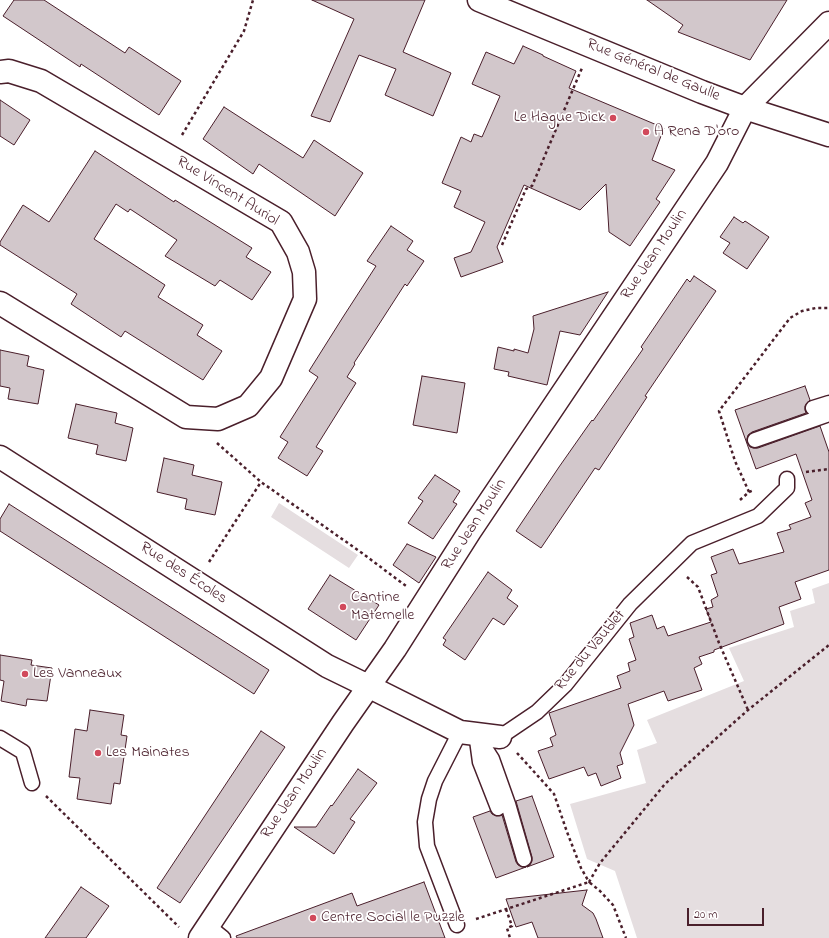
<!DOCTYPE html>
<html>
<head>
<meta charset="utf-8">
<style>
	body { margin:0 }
	#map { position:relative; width:829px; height:938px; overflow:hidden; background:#fff; font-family:"Indie Flower",sans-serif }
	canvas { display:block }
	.scale { position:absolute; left:687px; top:908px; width:77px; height:18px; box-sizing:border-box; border:2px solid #4a1f2b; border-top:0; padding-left:5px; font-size:12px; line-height:14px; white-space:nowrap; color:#4a1f2b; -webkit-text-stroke:3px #fff; paint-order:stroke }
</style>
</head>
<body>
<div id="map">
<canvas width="829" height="938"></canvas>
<div class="scale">20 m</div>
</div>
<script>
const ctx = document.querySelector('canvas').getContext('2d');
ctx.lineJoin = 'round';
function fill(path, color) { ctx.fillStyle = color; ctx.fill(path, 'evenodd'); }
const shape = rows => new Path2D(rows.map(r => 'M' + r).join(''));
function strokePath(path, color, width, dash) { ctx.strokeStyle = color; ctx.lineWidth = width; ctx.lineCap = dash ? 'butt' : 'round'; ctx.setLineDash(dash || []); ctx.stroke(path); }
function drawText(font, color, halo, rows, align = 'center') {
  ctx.font = font + ' "Indie Flower",sans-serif'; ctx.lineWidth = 3.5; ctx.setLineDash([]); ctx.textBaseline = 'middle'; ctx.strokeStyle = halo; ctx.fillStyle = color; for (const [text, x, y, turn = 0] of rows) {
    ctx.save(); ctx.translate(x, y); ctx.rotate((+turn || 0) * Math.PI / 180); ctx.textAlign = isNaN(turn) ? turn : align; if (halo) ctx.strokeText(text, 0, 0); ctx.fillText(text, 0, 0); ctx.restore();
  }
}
const green = shape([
	[279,503,358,555,349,568,271,517],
	[829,583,829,938,637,938,615,871,587,859,570,804,646,783,637,750,657,743,647,720,744,681,729,648,794,627,790,611,815,603,812,589]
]);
const building = shape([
	[14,0,44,0,125,53,129,47,181,81,159,115,81,64,80,67,3,16,14,0],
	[312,0,425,0,403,52,451,73,433,116,385,95,396,69,359,55,330,122,311,116,354,19,312,0],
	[647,0,787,0,750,60,678,32,683,25,647,0],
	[523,46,543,55,543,56,576,71,569,88,664,128,652,160,675,170,656,199,660,202,630,246,609,232,606,184,580,210,524,185,497,247,503,262,461,277,454,258,471,252,485,222,454,207,461,191,442,183,461,137,471,142,474,134,482,137,500,96,472,84,486,52,514,64,523,46],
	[0,100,30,120,14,145,0,136,0,100],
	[224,107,303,158,314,140,363,173,335,216,259,164,253,174,203,139,224,107],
	[95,151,174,202,175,200,252,248,246,257,271,272,252,300,220,280,215,286,165,256,177,240,130,209,128,212,116,204,94,239,165,285,158,297,203,325,197,335,222,351,203,380,125,331,121,337,71,304,77,294,0,245,0,242,23,205,49,222,95,151],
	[734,217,743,223,745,221,769,237,747,269,723,253,730,243,720,237,734,217],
	[391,226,413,241,407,250,424,261,407,286,405,284,354,363,355,364,347,377,356,383,316,447,323,451,307,476,278,458,288,442,280,437,318,377,309,371,343,317,376,266,367,261,391,226],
	[694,276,716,291,645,396,647,397,599,470,595,468,541,548,516,531,559,467,592,420,593,421,643,349,641,347,687,279,690,282,694,276],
	[608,292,580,335,560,331,547,385,508,376,509,372,494,369,498,347,514,351,514,349,528,353,534,329,533,316,608,292],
	[0,350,29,356,27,366,44,370,38,404,8,399,10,388,0,386,0,350],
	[422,376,465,383,457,433,413,425,422,376],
	[805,386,810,400,807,403,805,406,805,410,806,413,752,432,748,435,747,439,747,442,750,447,754,448,758,448,820,426,829,452,829,570,795,582,801,599,779,607,784,624,714,650,714,652,699,657,702,664,694,668,702,690,668,701,664,691,628,704,634,725,620,753,623,764,617,766,621,778,601,786,596,773,588,776,584,767,549,779,538,751,553,746,550,738,556,735,549,713,621,688,617,676,630,671,628,663,636,660,629,639,634,637,630,623,652,615,657,629,664,626,668,636,711,622,706,609,713,607,711,600,718,596,711,575,717,573,711,557,733,549,739,564,784,552,777,533,791,529,789,525,811,517,805,503,812,500,796,454,756,469,735,410,805,386],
	[76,404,117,413,115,423,133,428,126,461,96,454,98,445,68,438,76,404],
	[164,458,194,465,192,475,222,482,215,515,185,509,187,499,157,492,164,458],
	[435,475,460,491,453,502,457,504,433,539,408,523,423,501,418,498,435,475],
	[9,504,269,670,254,694,0,531,0,519,9,504],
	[407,544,436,557,419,583,393,565,407,544],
	[488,572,512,590,507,598,518,606,504,625,493,618,465,660,443,645,446,640,443,638,488,572],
	[330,575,379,605,356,640,308,609,330,575],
	[0,655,32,660,31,665,52,668,47,701,27,699,26,706,1,701,4,681,0,680,0,655],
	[90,710,124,715,121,735,127,736,120,784,114,783,111,804,77,799,80,778,69,777,75,729,87,731,90,710],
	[261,731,285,747,180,903,157,888,261,731],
	[358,769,377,783,350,819,355,822,334,854,294,827,316,827,331,805,332,806,358,769],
	[532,796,554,857,527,867,530,865,532,861,532,857,516,801,532,796],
	[490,811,492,814,496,816,502,815,516,862,518,865,522,867,526,867,496,878,473,817,490,811],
	[424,882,445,938,237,938,236,936,352,893,357,906,424,882],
	[81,887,109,906,86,938,45,938,81,887],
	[587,890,582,905,593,913,596,919,603,938,538,938,532,922,516,927,506,899,587,890]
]);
const path = shape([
	[182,135,244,31,253,0],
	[502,245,526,189,532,186,582,68],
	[217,443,261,482,362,553,406,586],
	[806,472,829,469],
	[749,492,735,461,719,411,790,318,802,311,816,308,829,308],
	[740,500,749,492,754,490],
	[209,562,261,482],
	[687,577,698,587,719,643,748,710],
	[517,753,528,765,554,794,567,832,581,868,589,882,600,863,665,784,748,710,829,645],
	[46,796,179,927],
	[506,909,512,926,507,928,510,938],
	[476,919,589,882,600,891,613,905,626,938]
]);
const service = shape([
	[813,408,829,403],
	[755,440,829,414],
	[476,734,492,759,508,804,524,859],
	[500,737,537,712,565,685,630,604,692,543,758,516,787,488,787,479],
	[0,738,23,752,32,783],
	[477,740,480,762,498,808],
	[457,925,427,846,425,822,429,799,435,781,460,732],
	[208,926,223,938]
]);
const minor = shape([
	[0,72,9,71,41,81,281,222,298,252,304,272,305,299,271,378,248,406,218,419,186,417,0,303],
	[0,457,327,666,368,686,460,732,500,737],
	[200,938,343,723,395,649,470,531,717,163,745,108,829,23]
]);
const secondary = shape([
	[479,0,702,92,745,108,829,135]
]);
const markers = [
	[613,118,4,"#d1495b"],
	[646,132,4,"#d1495b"],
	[343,607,4,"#d1495b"],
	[25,674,4,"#d1495b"],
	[98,753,4,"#d1495b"],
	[313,918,4,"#d1495b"]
];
const streetNames = [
	["Rue Général de Gaulle",653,71,22],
	["Rue Vincent Auriol",227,192,32],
	["Rue Jean Moulin",655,255,-56],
	["Rue Jean Moulin",475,525,-57],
	["Rue des Écoles",183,574,33],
	["Rue du Vaublet",591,651,-50],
	["Rue Jean Moulin",295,794,-56]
];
const poiNames = [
	["Le Hague Dick",605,118,"right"],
	["A Rena D'oro",654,132],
	["Cantine",351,598],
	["Maternelle",351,616],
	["Les Vanneaux",33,674],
	["Les Mainates",106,753],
	["Centre Social le Puzzle",321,918]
];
fill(green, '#e5dee0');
fill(building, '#d2c7cb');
strokePath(building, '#4a1f2b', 1);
strokePath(service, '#4a1f2b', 17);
strokePath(minor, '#4a1f2b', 25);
strokePath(secondary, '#4a1f2b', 25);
strokePath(path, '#4a1f2b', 2.5, [3, 3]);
strokePath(service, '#fff', 14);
strokePath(minor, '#fff', 22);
strokePath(secondary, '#fff', 22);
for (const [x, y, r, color] of markers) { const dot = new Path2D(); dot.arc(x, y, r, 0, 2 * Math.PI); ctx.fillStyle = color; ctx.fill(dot); strokePath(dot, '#fff', 1.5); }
drawText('16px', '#4a1f2b', '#fff', streetNames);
drawText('16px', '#4a1f2b', '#fff', poiNames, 'left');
</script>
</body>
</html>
